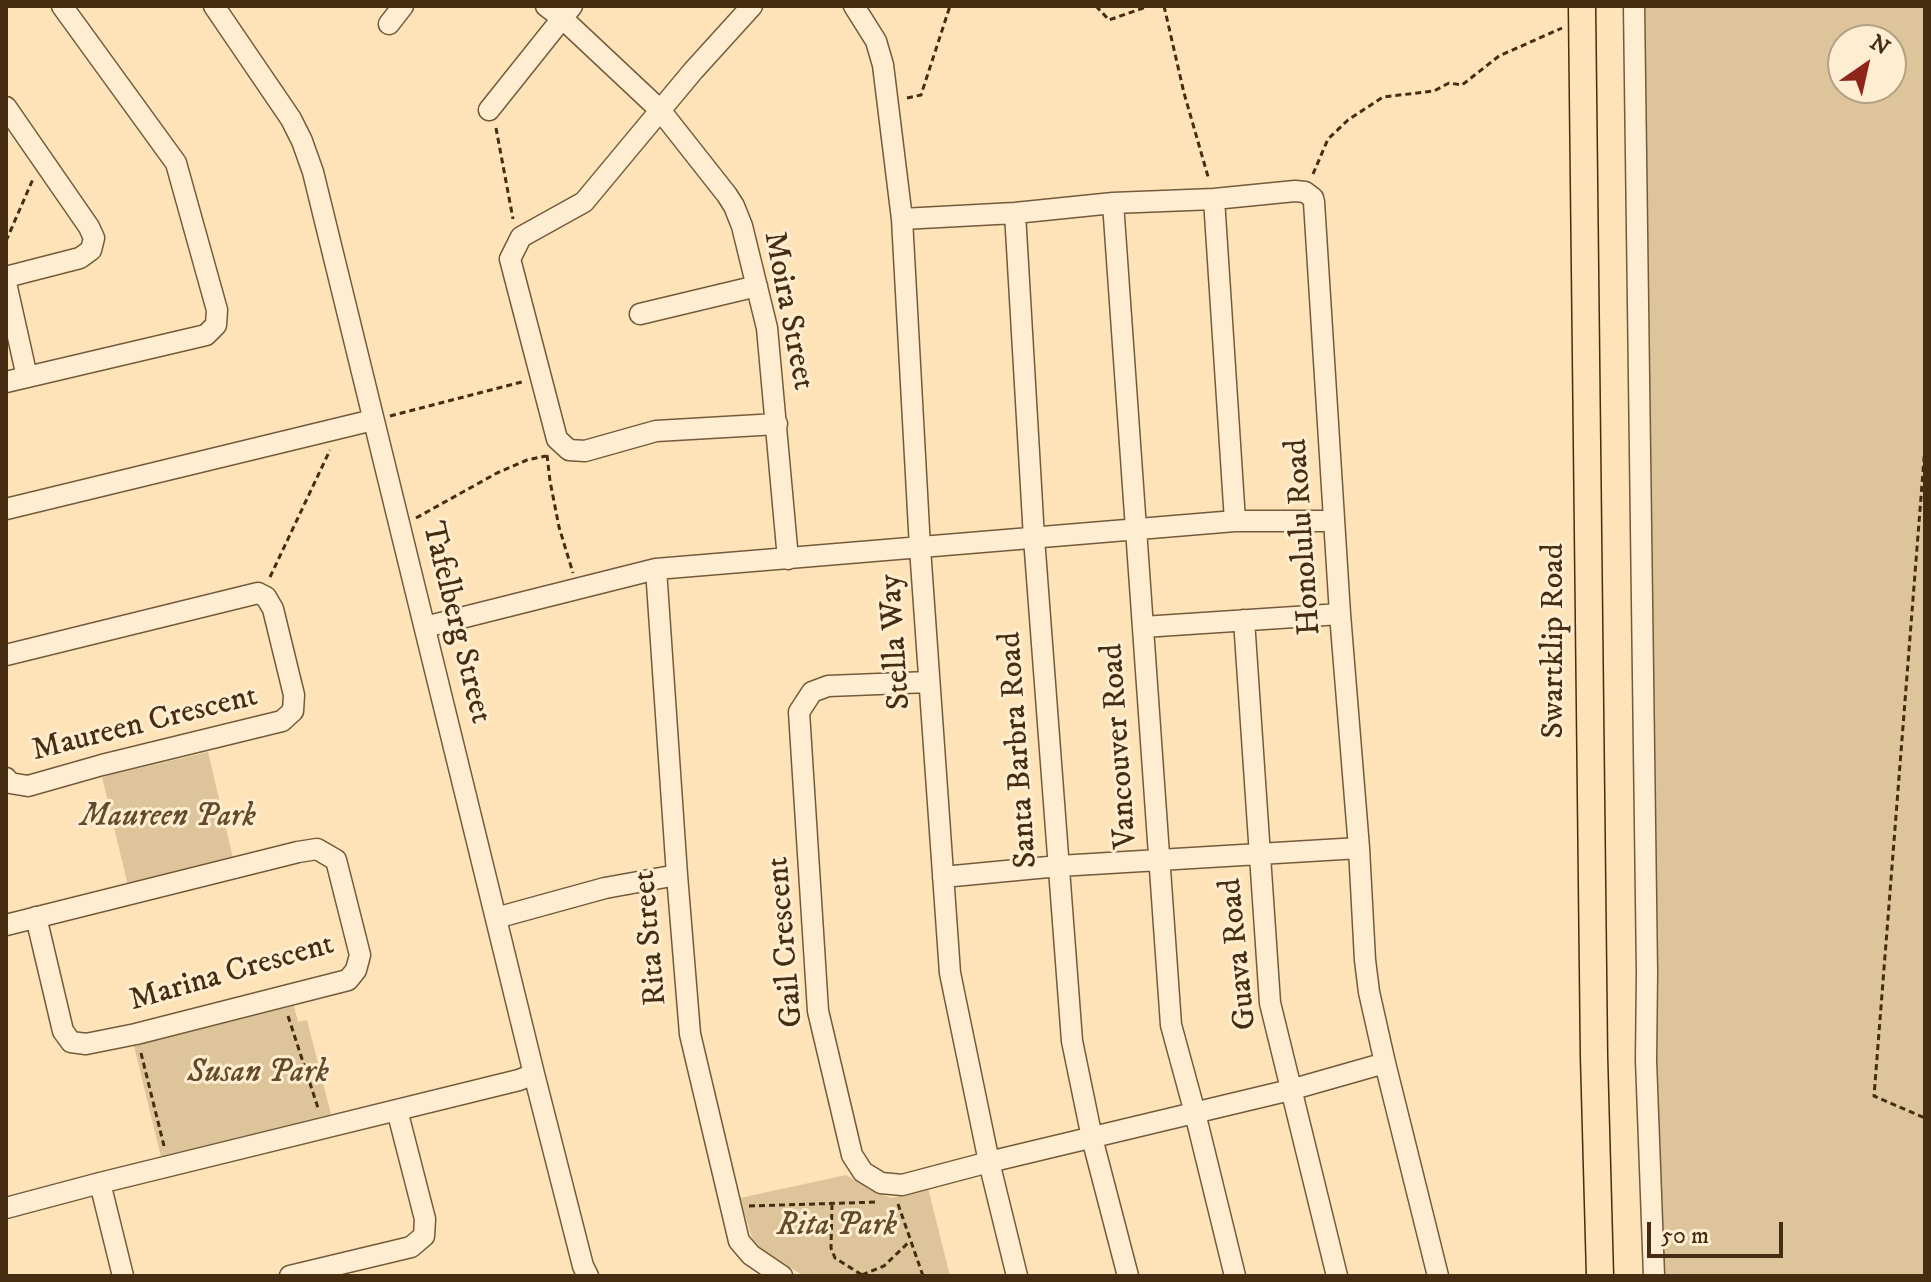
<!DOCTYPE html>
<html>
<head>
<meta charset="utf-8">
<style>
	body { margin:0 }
	#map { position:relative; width:1931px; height:1282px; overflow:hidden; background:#fde3b7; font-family:"IM FELL DW Pica",serif }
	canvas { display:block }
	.frame { position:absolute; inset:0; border:8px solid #462c10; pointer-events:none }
	.north { position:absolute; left:1827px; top:24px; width:80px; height:80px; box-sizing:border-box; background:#feedd0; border:2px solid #b4a083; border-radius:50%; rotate:34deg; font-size:22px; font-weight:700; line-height:32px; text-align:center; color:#462c10 }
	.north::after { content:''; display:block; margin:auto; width:28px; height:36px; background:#8f2418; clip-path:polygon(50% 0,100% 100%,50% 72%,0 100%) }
	.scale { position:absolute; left:1647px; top:1222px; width:136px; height:36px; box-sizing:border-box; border:4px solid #462c10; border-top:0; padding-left:10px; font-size:24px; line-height:28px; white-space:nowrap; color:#462c10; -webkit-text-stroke:6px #feedd0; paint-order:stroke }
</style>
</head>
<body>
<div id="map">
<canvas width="1931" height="1282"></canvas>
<div class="frame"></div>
<div class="north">N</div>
<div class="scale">50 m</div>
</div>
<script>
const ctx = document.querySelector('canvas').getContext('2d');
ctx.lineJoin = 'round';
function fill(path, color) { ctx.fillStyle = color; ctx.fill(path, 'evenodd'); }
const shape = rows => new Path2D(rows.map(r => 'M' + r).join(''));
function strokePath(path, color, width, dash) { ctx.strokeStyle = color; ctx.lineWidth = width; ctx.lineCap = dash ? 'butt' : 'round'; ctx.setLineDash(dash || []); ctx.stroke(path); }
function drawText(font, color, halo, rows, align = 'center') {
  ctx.font = font + ' "IM FELL DW Pica",serif'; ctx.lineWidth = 6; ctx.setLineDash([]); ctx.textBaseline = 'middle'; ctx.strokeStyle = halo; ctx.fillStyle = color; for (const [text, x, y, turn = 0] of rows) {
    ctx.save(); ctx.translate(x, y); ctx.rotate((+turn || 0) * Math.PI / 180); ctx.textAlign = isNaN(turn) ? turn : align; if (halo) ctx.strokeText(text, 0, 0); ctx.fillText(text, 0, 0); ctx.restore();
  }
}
const green = shape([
	[1628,6,1925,6,1925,1276,1647,1276],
	[1843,40,1891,40,1891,88,1843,88],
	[208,752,233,858,128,886,102,777],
	[294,1006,298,1022,307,1020,331,1114,161,1157,134,1046],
	[846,1175,874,1192,892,1198,928,1188,950,1276,804,1276,763,1251,752,1238,740,1198]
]);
const path = shape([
	[1096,6,1109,20,1149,6],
	[1164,6,1184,93,1209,180],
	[907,98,921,95,950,6],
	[496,128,513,219],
	[1313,174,1328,139,1348,120,1383,97,1434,91,1449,83,1462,85,1499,56,1562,28],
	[6,241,33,179],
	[390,416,522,382],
	[1925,446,1874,1096,1925,1118],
	[547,455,550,481,559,527,573,573],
	[416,518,497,473,527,460,546,456],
	[270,577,330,450],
	[288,1016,319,1111],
	[141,1053,164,1146],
	[832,1204,831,1248,835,1258,862,1275],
	[898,1204,923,1276],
	[749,1206,877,1202],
	[862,1275,884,1266,910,1241]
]);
const minor = shape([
	[214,6,291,119,302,141,313,172,534,1074,583,1266,588,1276],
	[546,6,562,18,660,110,727,195,734,206,742,226,767,328,788,559],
	[752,6,693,71,584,202,521,237,510,259,557,439,569,450,585,451,656,431,777,424],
	[854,6,876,41,883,65,902,219,920,548,950,973,989,1162,1017,1276],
	[1634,6,1647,972,1646,1060,1654,1276],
	[389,24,403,6],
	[6,107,89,227,94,238,91,250,80,258,6,277],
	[489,110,572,6],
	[1214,199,1235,521],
	[1113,203,1171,1025,1195,1113,1235,1276],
	[1015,213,1034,538,1072,1041,1092,1138,1128,1276],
	[902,219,1015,213,1113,203,1214,199,1295,191,1305,192,1313,198,1314,202,1340,614,1359,848,1365,960,1369,992,1385,1063,1438,1276],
	[6,283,27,377],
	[640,314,757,286],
	[6,382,206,335,216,325,217,310,176,163,62,6],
	[6,509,373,420],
	[656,569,677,875,690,1034,739,1241,751,1255,782,1276],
	[1244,620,1270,1003,1337,1276],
	[425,627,656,569,1235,521,1333,521],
	[1143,627,1340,614],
	[6,655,258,593,266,597,273,609,294,695,293,711,282,721,102,765,28,786,10,783,6,778],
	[929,682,828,686,812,692,799,712,818,1011,852,1155,863,1172,881,1183,902,1185,989,1162,1290,1090,1385,1063],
	[943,877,1059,866,1359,848],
	[496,918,605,888,677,875],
	[6,925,298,852,317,849,336,860,360,955,356,970,348,980,136,1034,86,1044,71,1042,63,1031,36,917],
	[100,1183,123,1276],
	[6,1208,100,1183,519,1080,534,1074],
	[290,1276,411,1247,424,1236,425,1219,397,1110]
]);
const major = shape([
	[1582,6,1594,1056,1600,1276]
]);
const streetNames = [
	["Moira Street",787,311,79],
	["Honolulu Road",1305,537,-94],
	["Tafelberg Street",455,623,76],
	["Swartklip Road",1555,641,-90],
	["Stella Way",897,642,-94],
	["Maureen Crescent",145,725,-14],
	["Vancouver Road",1121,746,-94],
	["Santa Barbra Road",1020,750,-94],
	["Rita Street",652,938,-95],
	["Gail Crescent",787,942,-95],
	["Guava Road",1240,954,-96],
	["Marina Crescent",232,974,-16]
];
const parkNames = [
	["Maureen Park",168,818],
	["Susan Park",258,1074],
	["Rita Park",837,1227]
];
fill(green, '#dec49b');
strokePath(minor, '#745a3a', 23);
strokePath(major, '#462c10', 29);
strokePath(path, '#462c10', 3, [6, 4]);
strokePath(minor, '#feedd0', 20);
strokePath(major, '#fde3b7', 26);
drawText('32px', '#462c10', '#feedd0', streetNames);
drawText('italic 32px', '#644a2c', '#feedd0', parkNames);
</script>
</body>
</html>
